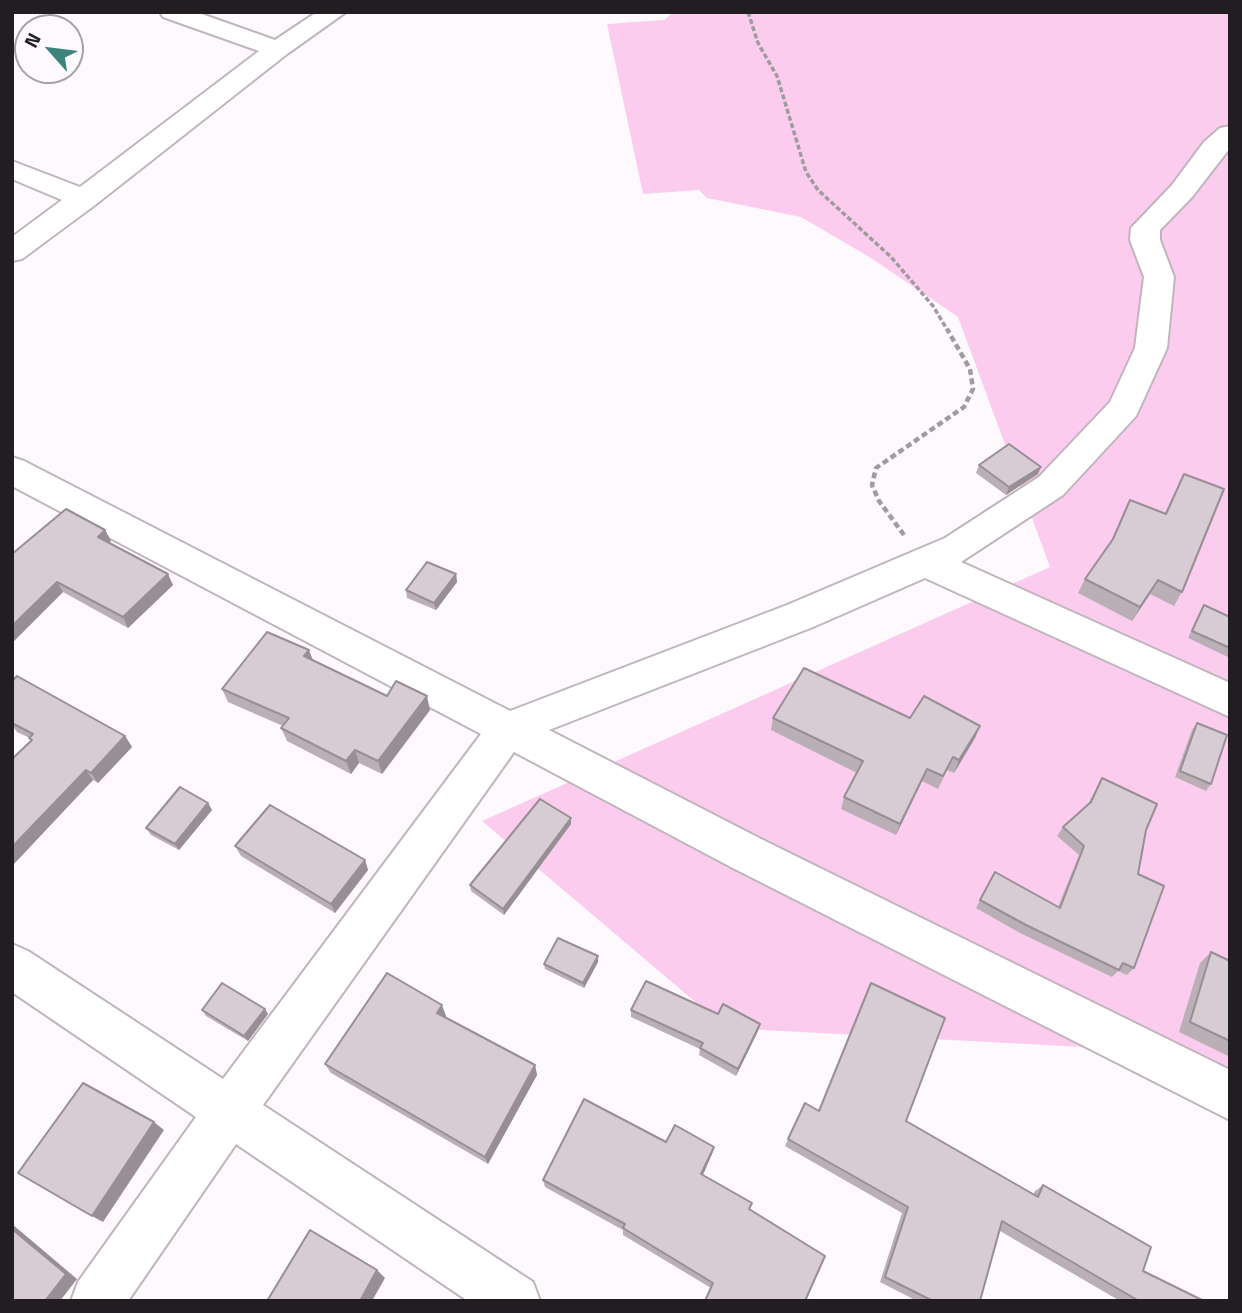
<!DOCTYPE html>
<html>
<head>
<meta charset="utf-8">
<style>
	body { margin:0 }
	#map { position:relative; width:1242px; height:1313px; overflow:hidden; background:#fef9fc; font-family:"Titillium Web",sans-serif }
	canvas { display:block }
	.frame { position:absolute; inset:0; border:14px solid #221d20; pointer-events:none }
	.north { position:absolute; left:14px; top:14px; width:70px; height:70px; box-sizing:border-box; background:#fef9fc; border:2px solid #a6a1a4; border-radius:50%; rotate:298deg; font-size:19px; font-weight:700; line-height:28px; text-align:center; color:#221d20 }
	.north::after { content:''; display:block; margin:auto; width:24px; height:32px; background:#3c837c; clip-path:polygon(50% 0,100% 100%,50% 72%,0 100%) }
</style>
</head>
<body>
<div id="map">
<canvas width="1242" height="1313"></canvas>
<div class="frame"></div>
<div class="north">N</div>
</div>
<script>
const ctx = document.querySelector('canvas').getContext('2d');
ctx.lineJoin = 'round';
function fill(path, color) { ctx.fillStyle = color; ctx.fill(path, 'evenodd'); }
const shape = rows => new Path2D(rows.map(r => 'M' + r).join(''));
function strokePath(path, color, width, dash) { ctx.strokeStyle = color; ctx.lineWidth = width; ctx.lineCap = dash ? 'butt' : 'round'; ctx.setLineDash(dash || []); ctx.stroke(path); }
const green = shape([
	[674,12,1230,12,1230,1089,1139,1050,726,1028,482,821,1050,567,958,317,871,258,801,217,707,198,699,190,643,194,607,24,664,20]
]);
const pathFar1 = shape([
	[748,12,758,43,777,76,806,172,818,190,891,257,933,306,948,331]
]);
const path = shape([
	[904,535,879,501,872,485,876,468,964,407,973,389,970,369,947,329]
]);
const street = shape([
	[160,12,196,12,275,40,317,12,346,12,287,54,95,205,22,259,12,261,12,237,62,200,12,179,12,161,80,187,259,51,163,17,160,12],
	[1230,126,1230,148,1192,197,1160,230,1160,240,1174,277,1167,348,1136,416,1063,495,961,562,1230,683,1230,717,925,578,813,627,549,730,761,839,1230,1070,1230,1120,731,867,514,752,263,1105,533,1282,540,1301,468,1301,236,1144,128,1301,71,1301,78,1282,196,1117,12,992,12,944,28,951,223,1079,481,734,12,486,12,457,24,461,510,711,787,605,945,538,1039,477,1110,402,1135,348,1144,277,1130,240,1131,228,1172,185,1204,142,1220,128,1230,126]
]);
const wall = shape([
	[979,465,1038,474,1006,495,976,473],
	[1184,474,1182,592,1174,606,1150,594,1132,621,1078,593,1085,579,1111,542,1130,500,1165,513],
	[105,530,111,541,109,543,173,585,128,628,63,592,12,643,12,554],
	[456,574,457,582,436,610,407,598,406,590],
	[1204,605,1230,617,1230,658,1188,638,1199,613],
	[313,661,387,696,430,710,382,774,359,763,351,774,287,741,281,728,283,726,228,702,222,689],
	[12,681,125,736,132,747,98,783,93,780,12,866,12,759,31,740,30,738,17,732,12,725],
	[773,718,910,718,980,726,975,738,954,773,947,770,938,789,922,781,896,835,841,809,844,797,857,773,771,730],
	[1197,723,1211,784,1206,791,1175,777,1192,730],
	[1102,778,1146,830,1138,874,1134,968,1127,975,1118,971,1112,977,1020,933,976,908,995,872,1058,907,1079,855,1057,836,1063,827,1088,804],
	[208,803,212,810,179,850,151,835,146,828],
	[571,824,504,915,471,891,470,885],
	[235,846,365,860,368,870,335,913,241,856],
	[1211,952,1230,961,1230,1057,1179,1032,1200,963],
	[598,956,598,962,584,988,545,969,544,964],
	[202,1010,268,1014,248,1041,206,1016],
	[631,1010,758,1031,736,1076,699,1055,700,1049,631,1017],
	[446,1016,445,1017,535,1065,537,1075,488,1164,331,1073,325,1064],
	[805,1103,818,1110,906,1121,1034,1194,1034,1192,1043,1185,1143,1271,1204,1301,1120,1301,1000,1231,980,1301,917,1301,880,1282,902,1213,785,1146],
	[714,1147,712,1154,703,1175,752,1203,711,1288,623,1235,623,1230,545,1187,543,1180]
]);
const shadedWall = shape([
	[1041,467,1038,474,1006,495,1009,487],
	[105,530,111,541,103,548,98,537],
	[168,574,173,585,128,628,123,617],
	[456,574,457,582,436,610,434,603],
	[1158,580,1150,594,1132,621,1140,607],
	[57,582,63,592,12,643,12,626],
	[309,650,314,663,304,656],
	[427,696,430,710,382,774,378,761],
	[980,726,975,738,954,773,959,760],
	[125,736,132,747,98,783,91,773],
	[355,750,359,763,351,774,346,761],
	[927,769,922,781,896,835,900,824],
	[86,770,93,780,12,866,12,847],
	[208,803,212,810,179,850,175,844],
	[571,818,571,824,504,915,503,909],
	[365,860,368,870,335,913,331,904],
	[598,956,598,962,584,988,583,983],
	[442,1005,446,1016,441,1023,437,1013],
	[265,1009,268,1014,248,1041,244,1036],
	[760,1024,758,1031,736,1076,738,1069],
	[535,1065,537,1075,488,1164,485,1157],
	[154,1122,164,1130,103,1222,92,1216],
	[714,1147,712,1154,700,1181,701,1174],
	[12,1224,77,1279,60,1301,45,1301,12,1229],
	[377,1270,385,1278,372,1301,360,1301]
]);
const building = shape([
	[1009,444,1041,467,1009,487,979,465,1009,444],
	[1184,474,1224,489,1182,592,1158,580,1140,607,1085,579,1113,539,1130,500,1166,514,1184,474],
	[66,509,105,530,98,537,168,574,123,617,57,582,12,626,12,554,66,509],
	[427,562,456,574,434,603,406,590,427,562],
	[1204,605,1230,617,1230,648,1192,631,1204,605],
	[267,632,309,650,304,656,387,696,396,681,427,696,378,761,355,750,346,761,281,728,289,718,222,689,267,632],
	[804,668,910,718,924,696,980,726,959,760,953,757,943,776,927,769,900,824,844,797,863,761,773,718,804,668],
	[17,676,125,736,91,773,86,770,12,847,12,759,32,740,29,738,33,734,12,723,12,681,17,676],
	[1197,723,1227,735,1211,784,1180,771,1197,723],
	[1102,778,1157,804,1146,830,1138,874,1164,886,1134,968,1123,963,1119,970,1026,925,980,900,995,872,1060,908,1084,846,1063,827,1091,802,1102,778],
	[180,787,208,803,175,844,146,828,180,787],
	[540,799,571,818,503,909,470,885,540,799],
	[270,805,365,860,331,904,235,846,270,805],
	[558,938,598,956,583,983,544,964,558,938],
	[1211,952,1230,961,1230,1041,1190,1022,1211,952],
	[387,973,442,1005,437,1013,535,1065,485,1157,325,1064,387,973],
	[646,981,718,1014,723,1004,760,1024,738,1069,700,1048,703,1043,631,1010,646,981],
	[222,983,265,1009,244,1036,202,1010,222,983],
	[871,983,945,1018,906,1121,1038,1197,1043,1185,1151,1247,1143,1271,1204,1301,1139,1301,1002,1221,980,1301,931,1301,931,1300,885,1277,908,1207,788,1139,805,1103,819,1111,871,983],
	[83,1083,154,1122,92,1216,18,1173,83,1083],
	[584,1099,666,1142,675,1125,714,1147,701,1174,752,1203,749,1209,825,1256,805,1301,705,1301,713,1283,623,1228,625,1224,543,1180,584,1099],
	[12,1229,66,1274,45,1301,12,1301,12,1229],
	[310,1230,377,1270,360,1301,267,1301,310,1230]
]);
fill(green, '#fcccef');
strokePath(street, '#c1b5bd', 4);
strokePath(pathFar1, '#a09b9e', 3.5, [5, 2.5]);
strokePath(path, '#a09b9e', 4.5, [6, 3.5]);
fill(street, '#fff');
fill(wall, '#baafb6');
fill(shadedWall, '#978f94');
fill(building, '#d8ccd4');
strokePath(building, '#978f94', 2);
</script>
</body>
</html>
